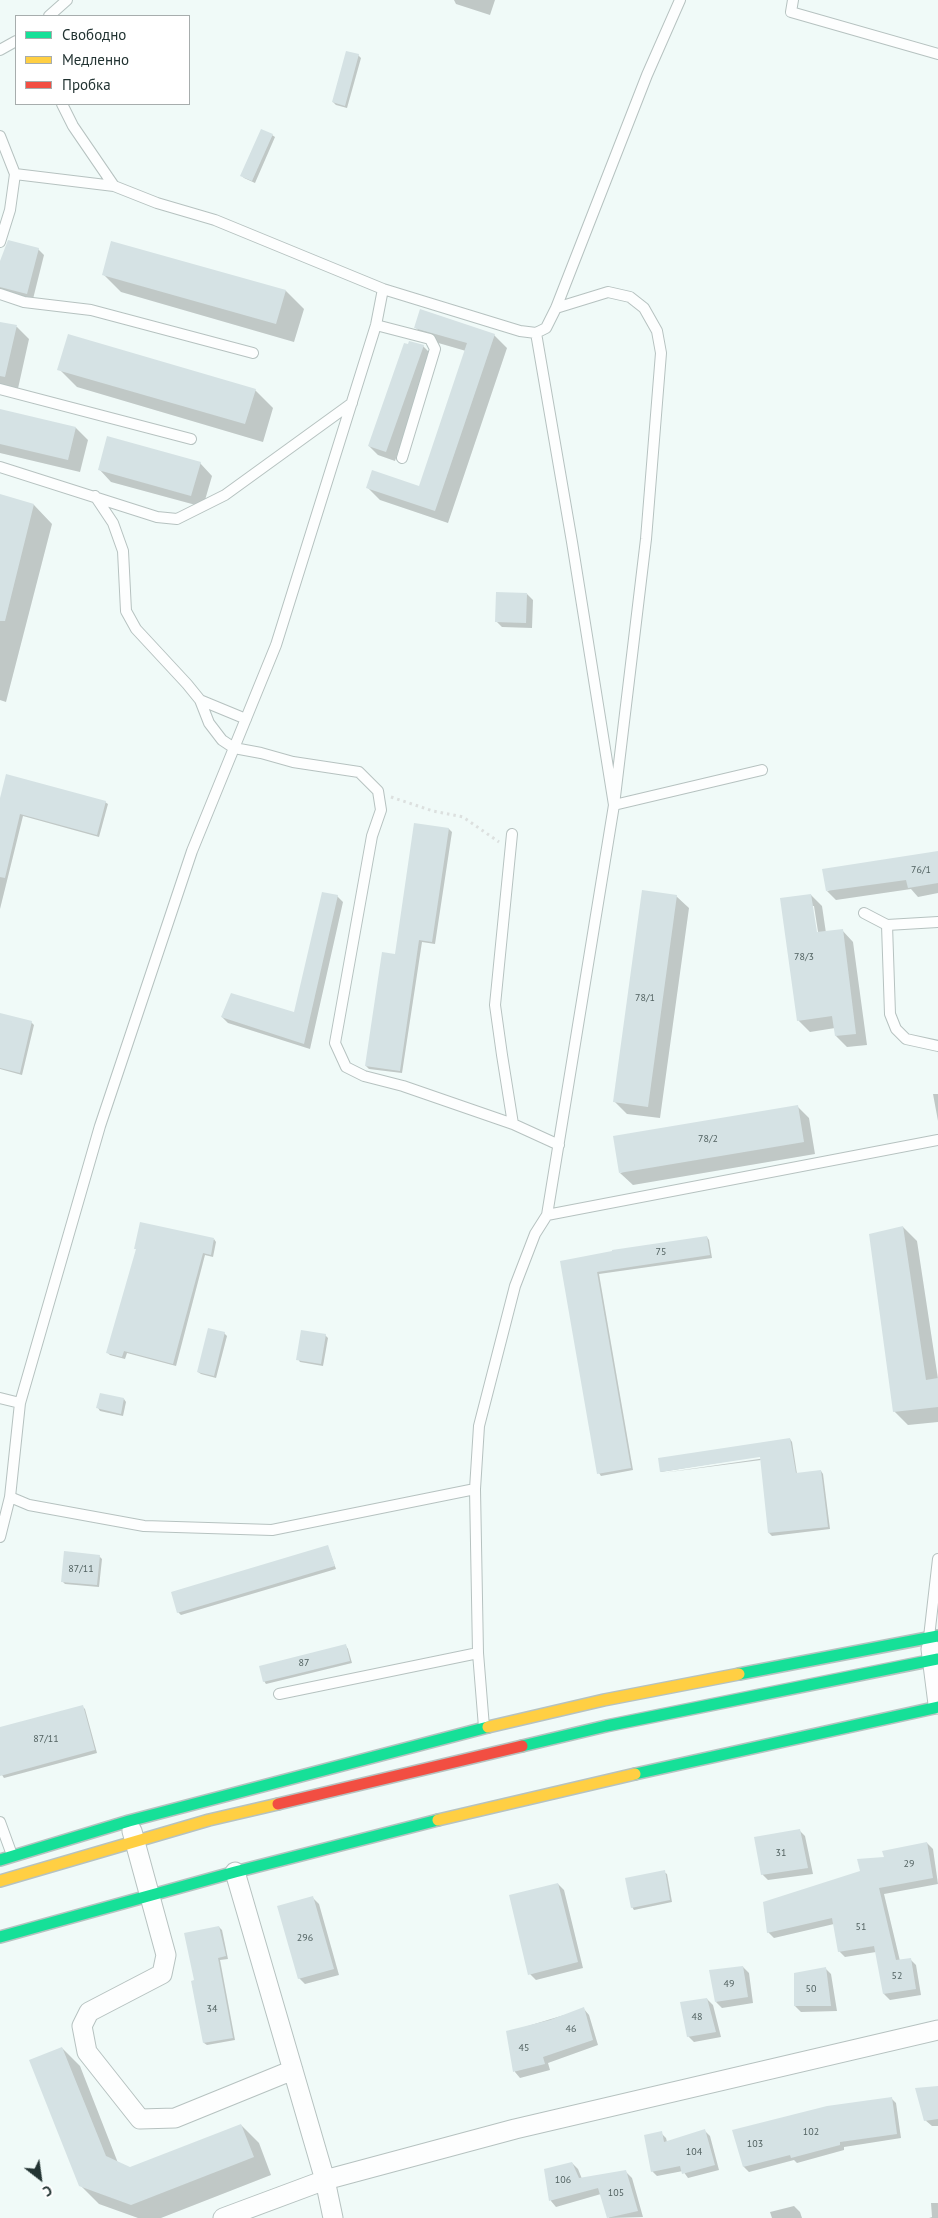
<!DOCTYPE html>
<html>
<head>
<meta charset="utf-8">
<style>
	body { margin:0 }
	#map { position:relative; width:938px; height:2218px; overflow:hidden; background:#f0faf8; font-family:"PT Sans",sans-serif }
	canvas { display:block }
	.legend { position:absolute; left:15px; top:15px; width:175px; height:90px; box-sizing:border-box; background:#fff; border:1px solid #a7adad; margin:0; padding:6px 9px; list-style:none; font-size:15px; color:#223332 }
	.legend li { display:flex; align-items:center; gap:10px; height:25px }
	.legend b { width:25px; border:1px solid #a7adad }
	.north { position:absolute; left:15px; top:2153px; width:50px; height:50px; -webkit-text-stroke:4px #fff; paint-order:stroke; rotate:150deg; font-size:14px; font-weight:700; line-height:20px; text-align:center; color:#223332 }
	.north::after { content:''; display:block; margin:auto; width:18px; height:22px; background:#223332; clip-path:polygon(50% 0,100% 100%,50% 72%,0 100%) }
</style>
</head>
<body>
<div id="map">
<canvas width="938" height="2218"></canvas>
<ul class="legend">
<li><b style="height:6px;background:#16e098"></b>Свободно</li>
<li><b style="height:6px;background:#ffcf43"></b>Медленно</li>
<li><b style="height:6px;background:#f24e42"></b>Пробка</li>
</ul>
<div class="north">С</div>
</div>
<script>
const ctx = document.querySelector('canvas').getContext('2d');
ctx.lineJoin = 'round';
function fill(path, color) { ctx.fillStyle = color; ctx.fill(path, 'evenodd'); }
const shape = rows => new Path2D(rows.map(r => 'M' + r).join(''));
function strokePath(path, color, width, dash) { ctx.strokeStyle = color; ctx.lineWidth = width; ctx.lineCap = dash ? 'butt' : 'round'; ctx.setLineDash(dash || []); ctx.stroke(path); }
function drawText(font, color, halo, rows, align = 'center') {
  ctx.font = font + ' "PT Sans",sans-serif'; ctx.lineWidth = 4; ctx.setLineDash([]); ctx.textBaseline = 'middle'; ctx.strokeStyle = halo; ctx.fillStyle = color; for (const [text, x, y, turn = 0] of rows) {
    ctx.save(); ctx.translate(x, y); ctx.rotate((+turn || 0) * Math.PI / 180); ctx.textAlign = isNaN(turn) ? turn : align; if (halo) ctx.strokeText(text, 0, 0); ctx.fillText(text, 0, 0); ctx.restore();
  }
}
const shadow = shape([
	[454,0,495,0,490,15,456,4],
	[358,55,361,58,347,108,336,105,333,102],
	[272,135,275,137,255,183,244,178,241,175],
	[8,242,38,249,44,255,33,299,0,290,0,266],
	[112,242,286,291,304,309,294,342,121,292,103,274],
	[0,323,17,327,29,339,17,393,0,389],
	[415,327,494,335,507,348,448,523,380,500,368,488,420,487,466,351,428,340],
	[423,346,432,355,395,461,378,455,369,446],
	[59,369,255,390,273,408,263,442,77,387],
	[0,410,76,428,88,440,80,472,0,453],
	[200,463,212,476,203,507,111,482,99,469],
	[0,496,34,505,52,524,6,702,0,700],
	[527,594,533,600,532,628,502,627,496,621],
	[0,800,105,802,108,804,99,837,23,816,0,909],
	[415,824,449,829,452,832,435,944,422,942,402,1073,369,1069,366,1066,396,955],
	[938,852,938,893,918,897,911,889,836,900,827,891],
	[811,895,822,906,826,933,842,930,853,942,867,1045,847,1047,836,1036,835,1028,810,1032,798,1020],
	[812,906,814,906,819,938,817,939],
	[337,896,343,902,310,1049,228,1023,222,1017,295,1014],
	[676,896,689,908,660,1118,627,1114,614,1101],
	[0,1015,31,1022,34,1025,22,1075,0,1069],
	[933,1094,938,1094,938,1121],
	[797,1106,809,1118,815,1154,633,1185,620,1173],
	[903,1227,917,1241,938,1379,938,1422,908,1425,894,1411],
	[707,1237,709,1240,712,1258,599,1274,633,1470,601,1476,599,1473,562,1262],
	[214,1239,216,1242,213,1257,205,1255,176,1366,127,1353,125,1359,110,1355,107,1352],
	[224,1333,227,1336,216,1378,201,1374,198,1372],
	[325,1335,328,1338,323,1366,300,1362,298,1359],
	[124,1399,126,1402,123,1416,100,1411,98,1408],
	[790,1439,792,1442,797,1474,821,1471,823,1474,830,1529,772,1536,769,1533,761,1460,662,1473,766,1458,766,1455,661,1472,659,1459],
	[328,1547,336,1569,181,1615,178,1612],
	[99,1556,102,1559,99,1587,65,1584,63,1582],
	[346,1646,348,1649,352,1663,266,1684,264,1681],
	[82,1706,85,1709,97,1753,4,1778,2,1775,0,1728],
	[799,1830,805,1836,813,1874,768,1880,762,1874],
	[927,1843,933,1849,938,1884,884,1894,900,1961,910,1959,916,1965,921,1995,890,2000,884,1994,876,1952,845,1957,839,1951,834,1924,774,1938,768,1932,861,1872,886,1859],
	[664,1872,667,1874,672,1902,634,1910,632,1907],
	[558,1884,564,1890,583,1968,536,1980,530,1974],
	[313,1898,319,1904,339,1975,305,1984,299,1978],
	[219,1927,222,1930,228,1959,220,1960,235,2040,207,2045,204,2043,196,1981],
	[743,1967,749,1973,753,2003,722,2008,716,2002],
	[825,1968,831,1974,837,2011,801,2012,795,2006],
	[707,1999,713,2005,721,2037,694,2042,688,2036],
	[584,2009,589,2015,598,2045,548,2063,550,2070,520,2078,515,2072,508,2032],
	[62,2048,80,2066,118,2163,130,2168,241,2125,259,2143,271,2175,161,2218,138,2218,99,2204,80,2185],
	[938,2087,938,2126,932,2126,925,2120],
	[891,2098,896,2103,901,2138,844,2147,844,2150,797,2163,794,2160,749,2172,744,2167,734,2131],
	[705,2131,710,2136,719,2170,688,2178,683,2171,657,2176,652,2171,661,2133,666,2138,667,2142],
	[572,2163,578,2169,582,2179,626,2172,632,2178,643,2217,609,2218,601,2194,556,2207,551,2201,546,2170],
	[931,2203,938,2203,938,2218,929,2218,932,2217],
	[794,2206,800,2212,802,2218,772,2218,770,2212]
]);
const building = shape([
	[346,51,359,54,345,106,332,102],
	[261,129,273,134,252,181,240,176],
	[8,240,39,248,27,294,0,287,0,261],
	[111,241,286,290,276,324,102,275],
	[420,309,495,334,435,511,366,488,372,470,419,486,467,343,414,328],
	[0,322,17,325,5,377,0,376],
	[68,334,256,389,245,424,57,370],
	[409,341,424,345,386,452,368,446,404,343,408,344],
	[0,409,76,427,68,460,0,444],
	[107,436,201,462,191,496,98,470],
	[0,494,34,504,5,621,0,621],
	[496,592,527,593,526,623,495,622],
	[6,774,106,801,97,835,20,814,5,878,0,877,0,798],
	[414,823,449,828,432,942,419,940,400,1071,365,1066,382,952,395,954],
	[938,851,938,883,908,888,906,880,826,891,822,869],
	[642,890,677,895,648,1107,613,1102],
	[322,892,338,895,304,1044,221,1017,231,993,294,1012],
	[811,894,817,932,843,929,856,1034,835,1036,832,1016,797,1021,780,898],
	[0,1013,32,1021,20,1073,0,1068],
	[798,1105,804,1142,619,1173,613,1136],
	[140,1222,214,1238,211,1255,203,1253,173,1364,124,1351,122,1357,106,1353,136,1249,134,1249],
	[903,1226,926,1380,938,1378,938,1407,893,1412,869,1234],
	[707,1236,710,1255,597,1272,631,1468,597,1474,560,1261,612,1251,612,1250],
	[208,1328,225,1332,214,1376,197,1372],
	[301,1330,326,1334,321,1364,296,1360],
	[100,1393,124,1398,121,1414,96,1408],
	[790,1438,796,1473,821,1470,828,1527,768,1533,760,1457,660,1472,658,1458],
	[328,1545,335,1566,177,1613,171,1592],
	[64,1551,100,1555,97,1585,61,1582],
	[346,1644,350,1661,263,1682,259,1666],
	[83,1705,95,1750,0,1776,0,1727],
	[800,1829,808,1868,761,1875,754,1837],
	[927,1842,933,1878,879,1888,896,1960,911,1958,916,1989,883,1994,874,1946,838,1952,832,1918,767,1933,763,1902,860,1871,857,1859,884,1857,882,1851],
	[665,1870,670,1900,631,1908,625,1878],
	[558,1883,578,1962,528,1975,509,1895],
	[313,1896,334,1969,298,1979,277,1906],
	[219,1926,226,1956,218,1958,233,2038,203,2043,191,1981,194,1980,184,1933],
	[743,1966,748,1997,715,2002,709,1970],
	[826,1967,831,2006,794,2006,794,1973],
	[707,1998,716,2032,687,2037,680,2002],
	[584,2007,593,2040,543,2057,545,2064,513,2072,506,2031,550,2020],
	[62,2047,106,2156,130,2167,241,2124,254,2157,131,2205,79,2186,29,2060],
	[938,2086,938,2119,924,2121,915,2088],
	[892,2097,897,2134,840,2142,840,2145,791,2158,790,2155,743,2167,732,2130,827,2106],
	[705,2129,715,2165,682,2174,680,2166,651,2172,644,2135,662,2131,664,2142],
	[572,2162,579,2178,626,2170,638,2211,607,2218,598,2188,549,2201,544,2169]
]);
const path = shape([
	[391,797,433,811,463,817,499,842]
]);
const lane = shape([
	[793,0,791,12,938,54],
	[49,16,67,0],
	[0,50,16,41],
	[62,104,73,126,114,186,157,203,215,220,383,289],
	[0,136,15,174,10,210,0,242],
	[15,174,114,186],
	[0,294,24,302,91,310,253,353],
	[376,325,430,339,435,349,402,458],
	[536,333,572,542,614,805,762,770],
	[0,389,191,439],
	[0,467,157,517,177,519,225,495,352,403],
	[95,496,113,523,123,551,126,611,136,629,187,684,200,700,209,723,222,740,234,748,261,753,293,762,359,772,378,791,381,810,372,836,335,1043,346,1067,364,1076,403,1086,513,1124],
	[200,700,246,719],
	[512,834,495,1005,502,1055,513,1124,559,1145],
	[864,913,887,925,938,922],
	[887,925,890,1014,896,1029,906,1039,938,1046],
	[547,1215,614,805,646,539,661,353,657,331,644,308,630,297,608,292,556,308],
	[0,1398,20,1403],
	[475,1489,272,1530,144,1526,29,1505,10,1497,20,1403,100,1126,192,851,276,645,376,325,383,289,520,331,536,333,546,328,556,308,647,75,680,0],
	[0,1537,10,1497],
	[929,1637,938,1559],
	[279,1694,478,1653],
	[484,1727,478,1653,475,1489,479,1426,515,1286,535,1234,547,1215,938,1140],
	[0,1822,12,1855]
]);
const street = shape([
	[931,1649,938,1704],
	[132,1831,166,1955,162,1974,89,2012,82,2026,87,2052,140,2119,175,2118,293,2070],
	[235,1872,325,2180,333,2218],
	[223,2218,325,2180,515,2129,938,2030]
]);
const fast = shape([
	[739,1674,938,1636],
	[522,1746,606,1726,938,1659],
	[635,1774,938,1707],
	[0,1860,129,1821,488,1727],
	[0,1937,235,1872,438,1820]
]);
const slow = shape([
	[488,1727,604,1700,739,1674],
	[438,1820,635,1774],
	[0,1881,209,1820,278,1804]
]);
const jam = shape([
	[278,1804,522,1746]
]);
const numberNames = [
	["76/1",921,870],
	["78/3",804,957],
	["78/1",645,998],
	["78/2",708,1139],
	["75",661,1252],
	["87/11",81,1569],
	["87",304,1663],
	["87/11",46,1739],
	["31",781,1853],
	["29",909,1864],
	["51",861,1927],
	["296",305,1938],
	["52",897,1976],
	["49",729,1984],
	["50",811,1989],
	["34",212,2009],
	["48",697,2017],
	["46",571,2029],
	["45",524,2048],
	["102",811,2132],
	["103",755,2144],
	["104",694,2152],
	["106",563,2180],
	["105",616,2193]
];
fill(shadow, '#0003');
fill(building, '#d5e2e4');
strokePath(lane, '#b6c2c0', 12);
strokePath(street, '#b6c2c0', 21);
strokePath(fast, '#b6c2c0', 14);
strokePath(slow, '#b6c2c0', 14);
strokePath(jam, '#b6c2c0', 14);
strokePath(path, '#dce0df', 3, [2.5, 4]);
strokePath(lane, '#fdfefe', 10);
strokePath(street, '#fdfefe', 19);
strokePath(fast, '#16e098', 11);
strokePath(slow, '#ffcf43', 11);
strokePath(jam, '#f24e42', 11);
drawText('10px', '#526261', null, numberNames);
</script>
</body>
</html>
